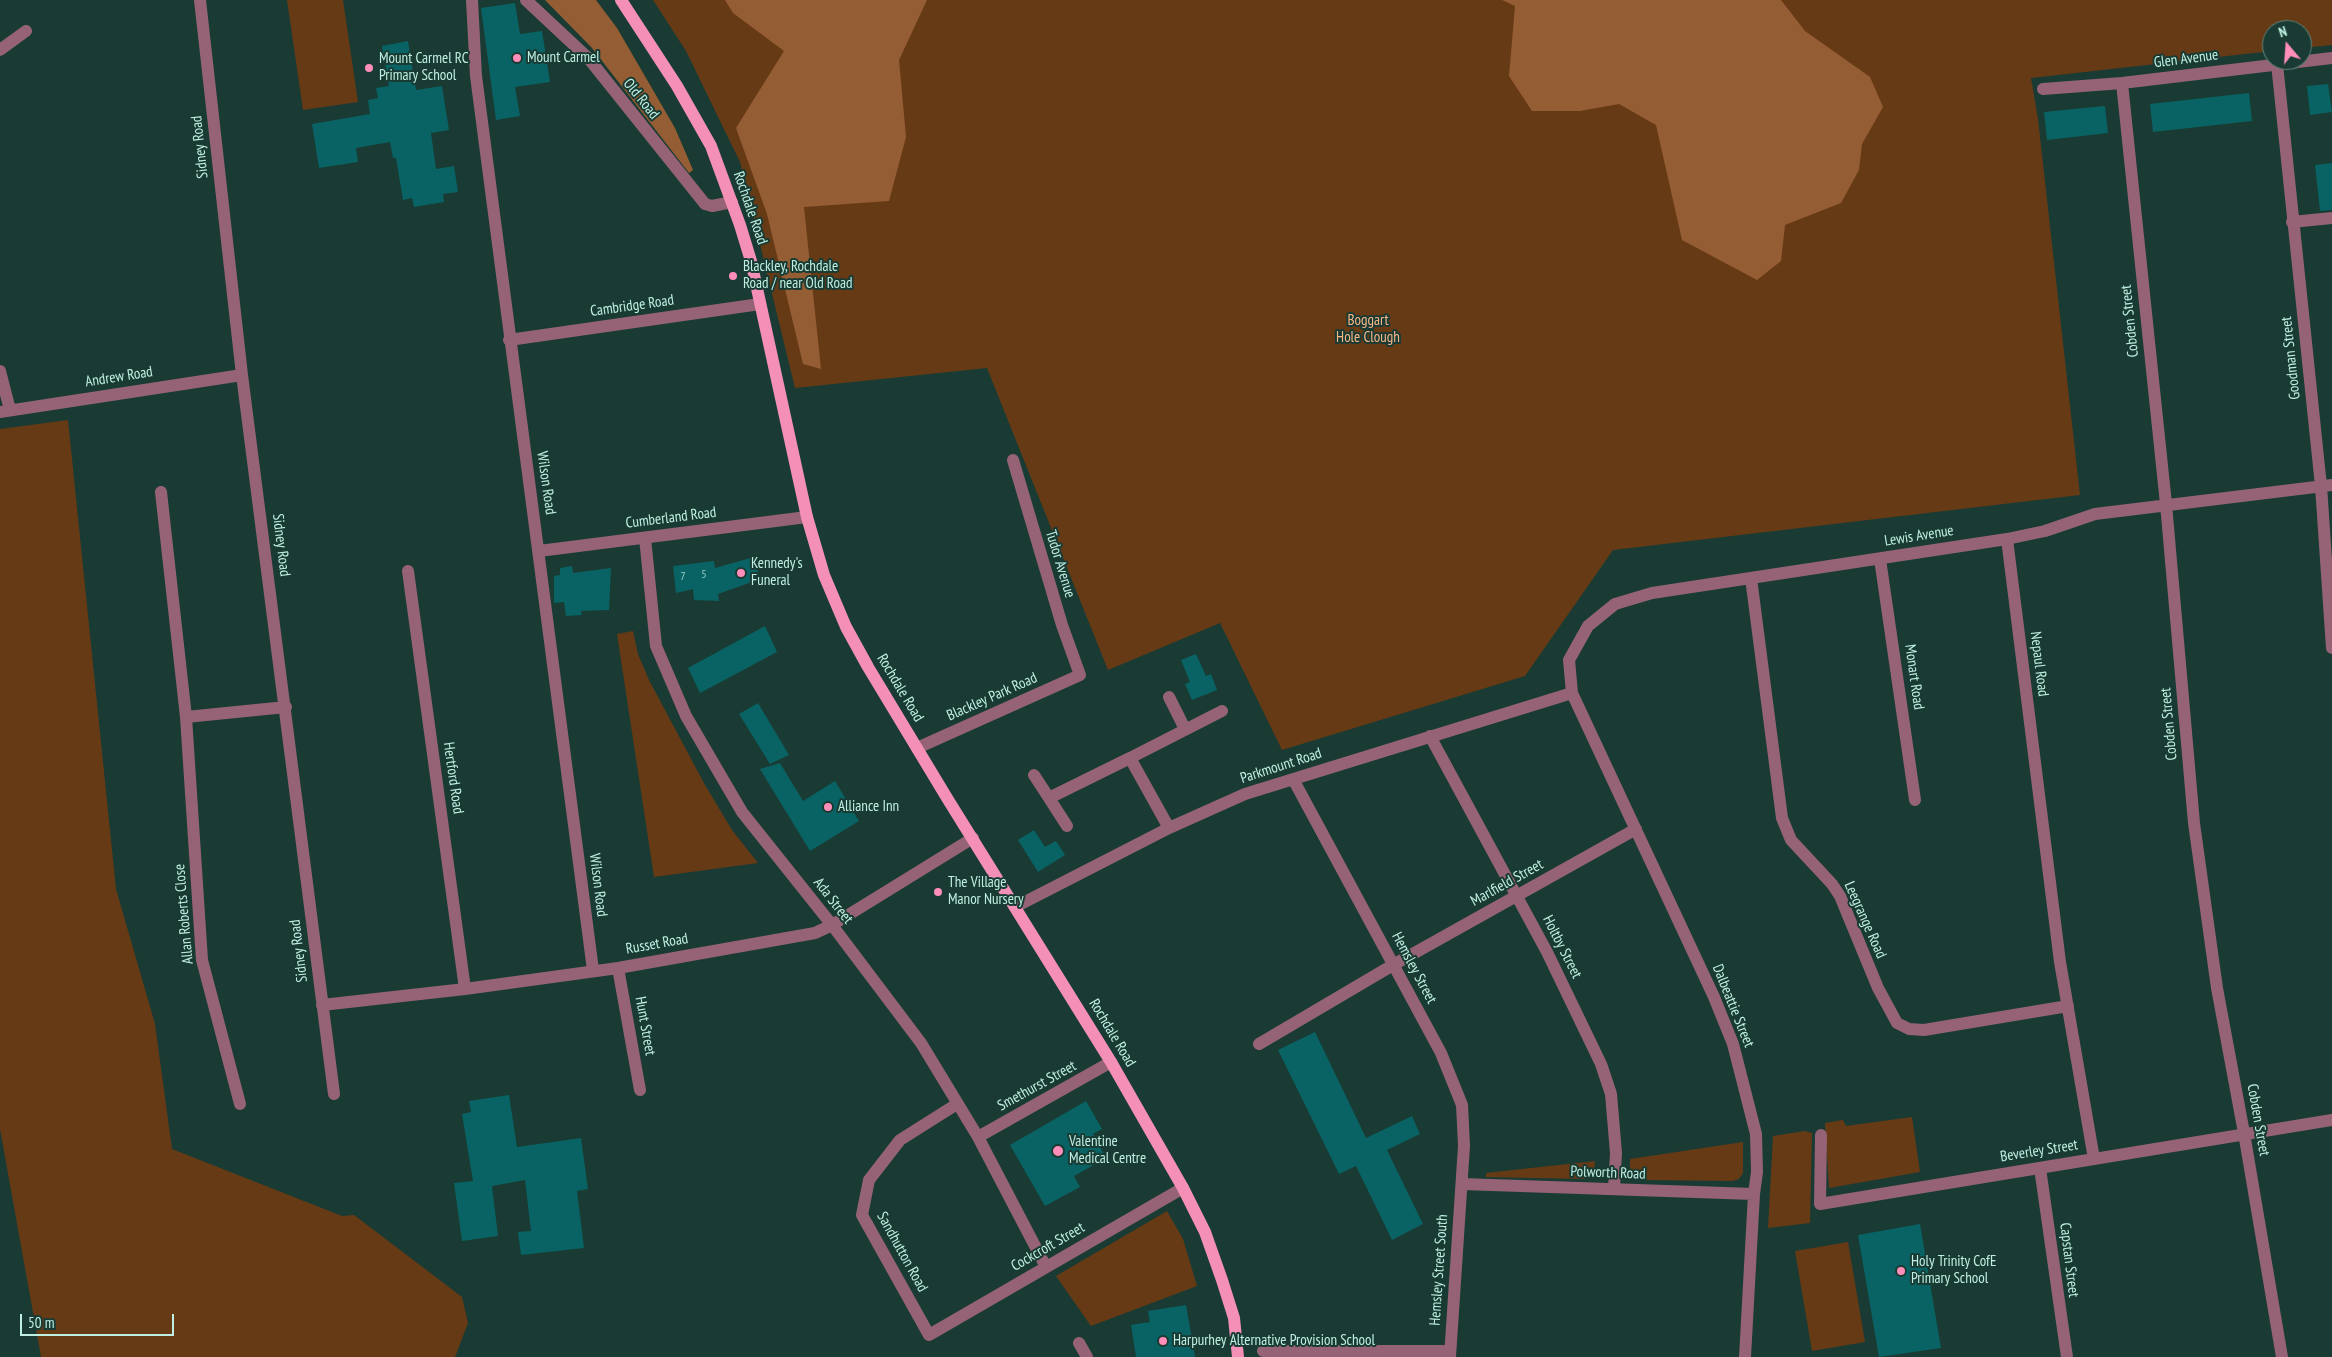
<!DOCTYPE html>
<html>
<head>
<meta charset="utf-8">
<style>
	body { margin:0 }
	#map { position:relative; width:2332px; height:1357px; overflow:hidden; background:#193b33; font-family:"PT Sans Narrow",sans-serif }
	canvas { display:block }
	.north { position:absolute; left:2262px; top:20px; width:50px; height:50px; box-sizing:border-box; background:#193b33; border:1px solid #5b8379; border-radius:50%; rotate:342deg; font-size:14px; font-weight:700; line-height:20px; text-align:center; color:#bfefe2 }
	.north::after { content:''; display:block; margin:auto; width:18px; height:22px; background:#ff8eba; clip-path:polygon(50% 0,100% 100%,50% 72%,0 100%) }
	.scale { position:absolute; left:20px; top:1314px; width:154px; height:22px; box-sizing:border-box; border:2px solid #bfefe2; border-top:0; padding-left:6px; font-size:15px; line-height:18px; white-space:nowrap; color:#bfefe2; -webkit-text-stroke:4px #193b33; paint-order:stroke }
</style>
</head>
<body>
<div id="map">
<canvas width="2332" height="1357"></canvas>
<div class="north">N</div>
<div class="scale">50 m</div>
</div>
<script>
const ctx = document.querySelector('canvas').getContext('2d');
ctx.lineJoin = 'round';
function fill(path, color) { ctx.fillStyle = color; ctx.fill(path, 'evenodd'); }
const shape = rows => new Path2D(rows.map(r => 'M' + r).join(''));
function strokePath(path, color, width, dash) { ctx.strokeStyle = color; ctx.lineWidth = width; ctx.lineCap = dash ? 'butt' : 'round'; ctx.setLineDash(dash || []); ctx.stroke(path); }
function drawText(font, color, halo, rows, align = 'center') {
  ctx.font = font + ' "PT Sans Narrow",sans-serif'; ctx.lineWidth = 4; ctx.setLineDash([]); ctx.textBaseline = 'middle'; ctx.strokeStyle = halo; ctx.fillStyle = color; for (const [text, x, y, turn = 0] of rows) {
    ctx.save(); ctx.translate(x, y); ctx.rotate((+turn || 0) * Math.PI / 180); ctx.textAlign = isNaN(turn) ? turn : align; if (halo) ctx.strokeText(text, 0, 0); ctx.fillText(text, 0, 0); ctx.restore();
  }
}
const green = shape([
	[287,0,343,0,358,102,303,110],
	[653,0,2332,0,2332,45,2302,48,2302,30,2272,30,2272,51,2031,78,2038,119,2080,495,1613,550,1525,676,1282,750,1220,623,1108,670,987,368,795,388,740,162,686,51],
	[68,420,116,889,155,1024,172,1149,342,1216,354,1215,462,1297,468,1323,455,1357,41,1357,0,1129,0,429],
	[633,631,638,654,649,680,705,785,732,830,758,863,654,877,617,634],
	[1912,1117,1920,1172,1829,1188,1825,1123,1843,1120,1846,1126],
	[1805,1131,1812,1133,1810,1223,1768,1228,1773,1136],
	[1743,1142,1743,1173,1739,1179,1733,1181,1641,1180,1633,1175,1630,1169,1630,1159],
	[1595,1161,1594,1171,1590,1176,1584,1179,1486,1177,1486,1173],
	[1167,1211,1183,1239,1197,1286,1091,1326,1056,1276],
	[1848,1242,1865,1342,1812,1351,1795,1251]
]);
const forest = shape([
	[545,0,596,0,617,28,675,128,693,170,689,173,592,48],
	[725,0,927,0,899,60,906,137,889,201,804,207,821,369,803,364,767,214,736,128,784,51,733,13],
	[1502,0,1781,0,1805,31,1870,77,1883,107,1862,144,1859,170,1841,203,1785,225,1781,261,1757,280,1682,240,1656,125,1619,104,1580,111,1532,111,1509,76,1515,6]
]);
const building = shape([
	[515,3,520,34,542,31,550,82,515,87,520,116,496,120,481,8],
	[408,41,416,90,442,86,449,130,431,133,436,169,454,166,458,192,443,194,444,202,414,207,412,198,403,200,396,158,393,158,390,142,356,148,358,162,319,168,312,124,370,114,368,100,378,98,376,88,389,86,382,46],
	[2328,84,2332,112,2310,115,2307,86],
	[2249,93,2252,121,2153,132,2150,104],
	[2105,106,2108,133,2047,140,2044,112],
	[2332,163,2332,210,2320,211,2315,165],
	[754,557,760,579,718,594,719,601,694,600,693,589,676,593,673,566,714,561,715,568],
	[572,566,573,573,611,568,609,610,581,611,582,615,566,616,564,602,554,603,554,576,560,575,560,568],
	[765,626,777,652,700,693,688,668],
	[1196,654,1206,676,1211,674,1217,690,1192,700,1185,684,1190,682,1181,660],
	[758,703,789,755,770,764,739,714],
	[780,763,803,801,835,781,859,821,810,851,760,769],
	[1034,830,1045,847,1056,841,1065,855,1038,872,1018,840],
	[1315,1032,1366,1138,1412,1116,1420,1134,1387,1150,1423,1224,1392,1240,1356,1166,1339,1174,1278,1050],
	[509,1095,517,1147,581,1138,588,1189,577,1191,584,1248,521,1255,518,1232,531,1231,525,1180,492,1186,498,1236,462,1241,454,1183,473,1181,462,1114,471,1112,469,1101],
	[1086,1101,1102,1129,1093,1134,1106,1158,1074,1176,1080,1187,1045,1206,1010,1145],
	[1920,1224,1941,1348,1879,1357,1858,1235],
	[1186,1305,1195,1357,1136,1357,1131,1325,1150,1322,1148,1311]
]);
const minor = shape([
	[200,0,242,375,334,1094],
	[472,0,476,76,593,970],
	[526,0,589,59,705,204,712,206,732,202],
	[0,50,26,31],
	[2277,64,2321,486,2332,648],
	[2122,83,2166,504,2194,823,2217,988,2244,1133,2282,1357],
	[2043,89,2122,83,2332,58],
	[2292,222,2332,218],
	[509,340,760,304],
	[0,371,10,410],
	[0,412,242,375],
	[161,492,186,717,202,960,240,1104],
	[645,538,656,646,686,716,742,812,832,925,921,1043,978,1137,1046,1267],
	[2007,539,2060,962,2094,1159],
	[539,551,807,517],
	[1880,559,1915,800],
	[408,571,465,989],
	[1751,578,1782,818,1791,840,1832,884,1840,896,1878,988,1897,1023,1909,1029,1924,1030,2068,1006],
	[1169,697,1185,729],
	[186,717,286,707],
	[1430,736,1547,952,1601,1064,1611,1094,1616,1153,1614,1189],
	[917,748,1080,675,1062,625,1013,460],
	[1130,758,1222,711],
	[1034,775,1049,798,1130,758,1169,828],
	[1293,779,1441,1053,1462,1105,1464,1146,1450,1357],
	[1049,798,1067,826],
	[1015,907,1169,828,1245,794,1572,693],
	[618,968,640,1090],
	[322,1005,465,989,618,968,815,933,832,925,973,838],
	[1259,1044,1393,965,1636,829],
	[957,1104,900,1140,869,1180,862,1215,929,1335,1183,1188],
	[1821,1135,1820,1204,2332,1120],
	[978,1137,1111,1062],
	[2040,1168,2067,1357],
	[1462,1184,1754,1194],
	[1079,1343,1087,1357],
	[1263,1351,1450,1351],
	[1745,1357,1754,1194,1757,1172,1756,1134,1733,1044,1714,997,1572,693,1569,660,1588,626,1615,604,1652,593,2007,539,2045,531,2095,514,2332,485]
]);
const major = shape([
	[621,0,677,86,711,146,740,225,751,261,807,517,824,575,846,627,868,667,947,798,1111,1062,1183,1188,1205,1232,1222,1280,1234,1318,1238,1357]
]);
const markers = [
	[517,58,5,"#ff8eba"],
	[369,68,5,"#ff8eba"],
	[733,276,5,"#ff8eba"],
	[741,573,5,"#ff8eba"],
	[828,807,5,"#ff8eba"],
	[938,892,5,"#ff8eba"],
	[1058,1151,6,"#ff8eba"],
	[1901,1271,5,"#ff8eba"],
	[1163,1341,5,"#ff8eba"]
];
const numberNames = [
	["5",704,575],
	["7",683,577]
];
const poiNames = [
	["Mount Carmel",527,58],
	["Mount Carmel RC",379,59],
	["Primary School",379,76],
	["Blackley, Rochdale",743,267],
	["Road / near Old Road",743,284],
	["Kennedy's",751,564],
	["Funeral",751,581],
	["Alliance Inn",838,807],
	["The Village",948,883],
	["Manor Nursery",948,900],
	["Valentine",1069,1142],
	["Medical Centre",1069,1159],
	["Holy Trinity CofE",1911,1262],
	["Primary School",1911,1279],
	["Harpurhey Alternative Provision School",1173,1341]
];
const streetNames = [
	["Glen Avenue",2186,59,-7],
	["Old Road",641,99,51],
	["Sidney Road",200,147,-96],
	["Rochdale Road",750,208,71],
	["Cambridge Road",632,306,-8],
	["Cobden Street",2130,321,-96],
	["Goodman Street",2291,358,-96],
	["Andrew Road",119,377,-9],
	["Wilson Road",546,483,82],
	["Cumberland Road",671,518,-7],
	["Lewis Avenue",1919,536,-9],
	["Sidney Road",281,545,83],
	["Tudor Avenue",1060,564,73],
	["Nepaul Road",2039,664,83],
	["Monart Road",1914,677,82],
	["Rochdale Road",900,688,59],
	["Blackley Park Road",992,697,-24],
	["Cobden Street",2169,724,-95],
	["Parkmount Road",1281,766,-18],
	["Hertford Road",453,778,82],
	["Marlfield Street",1507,883,-29],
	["Wilson Road",598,885,83],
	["Ada Street",833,901,52],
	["Allan Roberts Close",184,914,-95],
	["Leegrange Road",1865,920,66],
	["Russet Road",657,944,-10],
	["Holtby Street",1562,947,63],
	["Sidney Road",299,951,-97],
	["Hemsley Street",1414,968,62],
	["Dalbeattie Street",1733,1006,68],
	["Hunt Street",645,1026,80],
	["Rochdale Road",1112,1033,59],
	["Smethurst Street",1037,1086,-29],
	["Cobden Street",2258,1120,80],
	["Beverley Street",2039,1151,-9],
	["Polworth Road",1608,1173,2],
	["Cockcroft Street",1048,1247,-30],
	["Sandhutton Road",902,1252,61],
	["Capstan Street",2069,1260,83],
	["Hemsley Street South",1439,1270,-86]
];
const parkNames = [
	["Boggart",1368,321],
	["Hole Clough",1368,338]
];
fill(green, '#673a16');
fill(forest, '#955d33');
fill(building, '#096364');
strokePath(minor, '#956375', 12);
strokePath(major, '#f48fb6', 12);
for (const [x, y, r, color] of markers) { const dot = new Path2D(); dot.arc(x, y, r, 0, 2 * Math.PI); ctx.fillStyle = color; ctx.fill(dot); strokePath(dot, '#193b33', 2); }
drawText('12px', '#92ccc2', null, numberNames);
drawText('15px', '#bfefe2', '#193b33', poiNames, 'left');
drawText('15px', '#bfefe2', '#193b33', streetNames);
drawText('15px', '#f9b688', '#193b33', parkNames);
</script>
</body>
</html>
